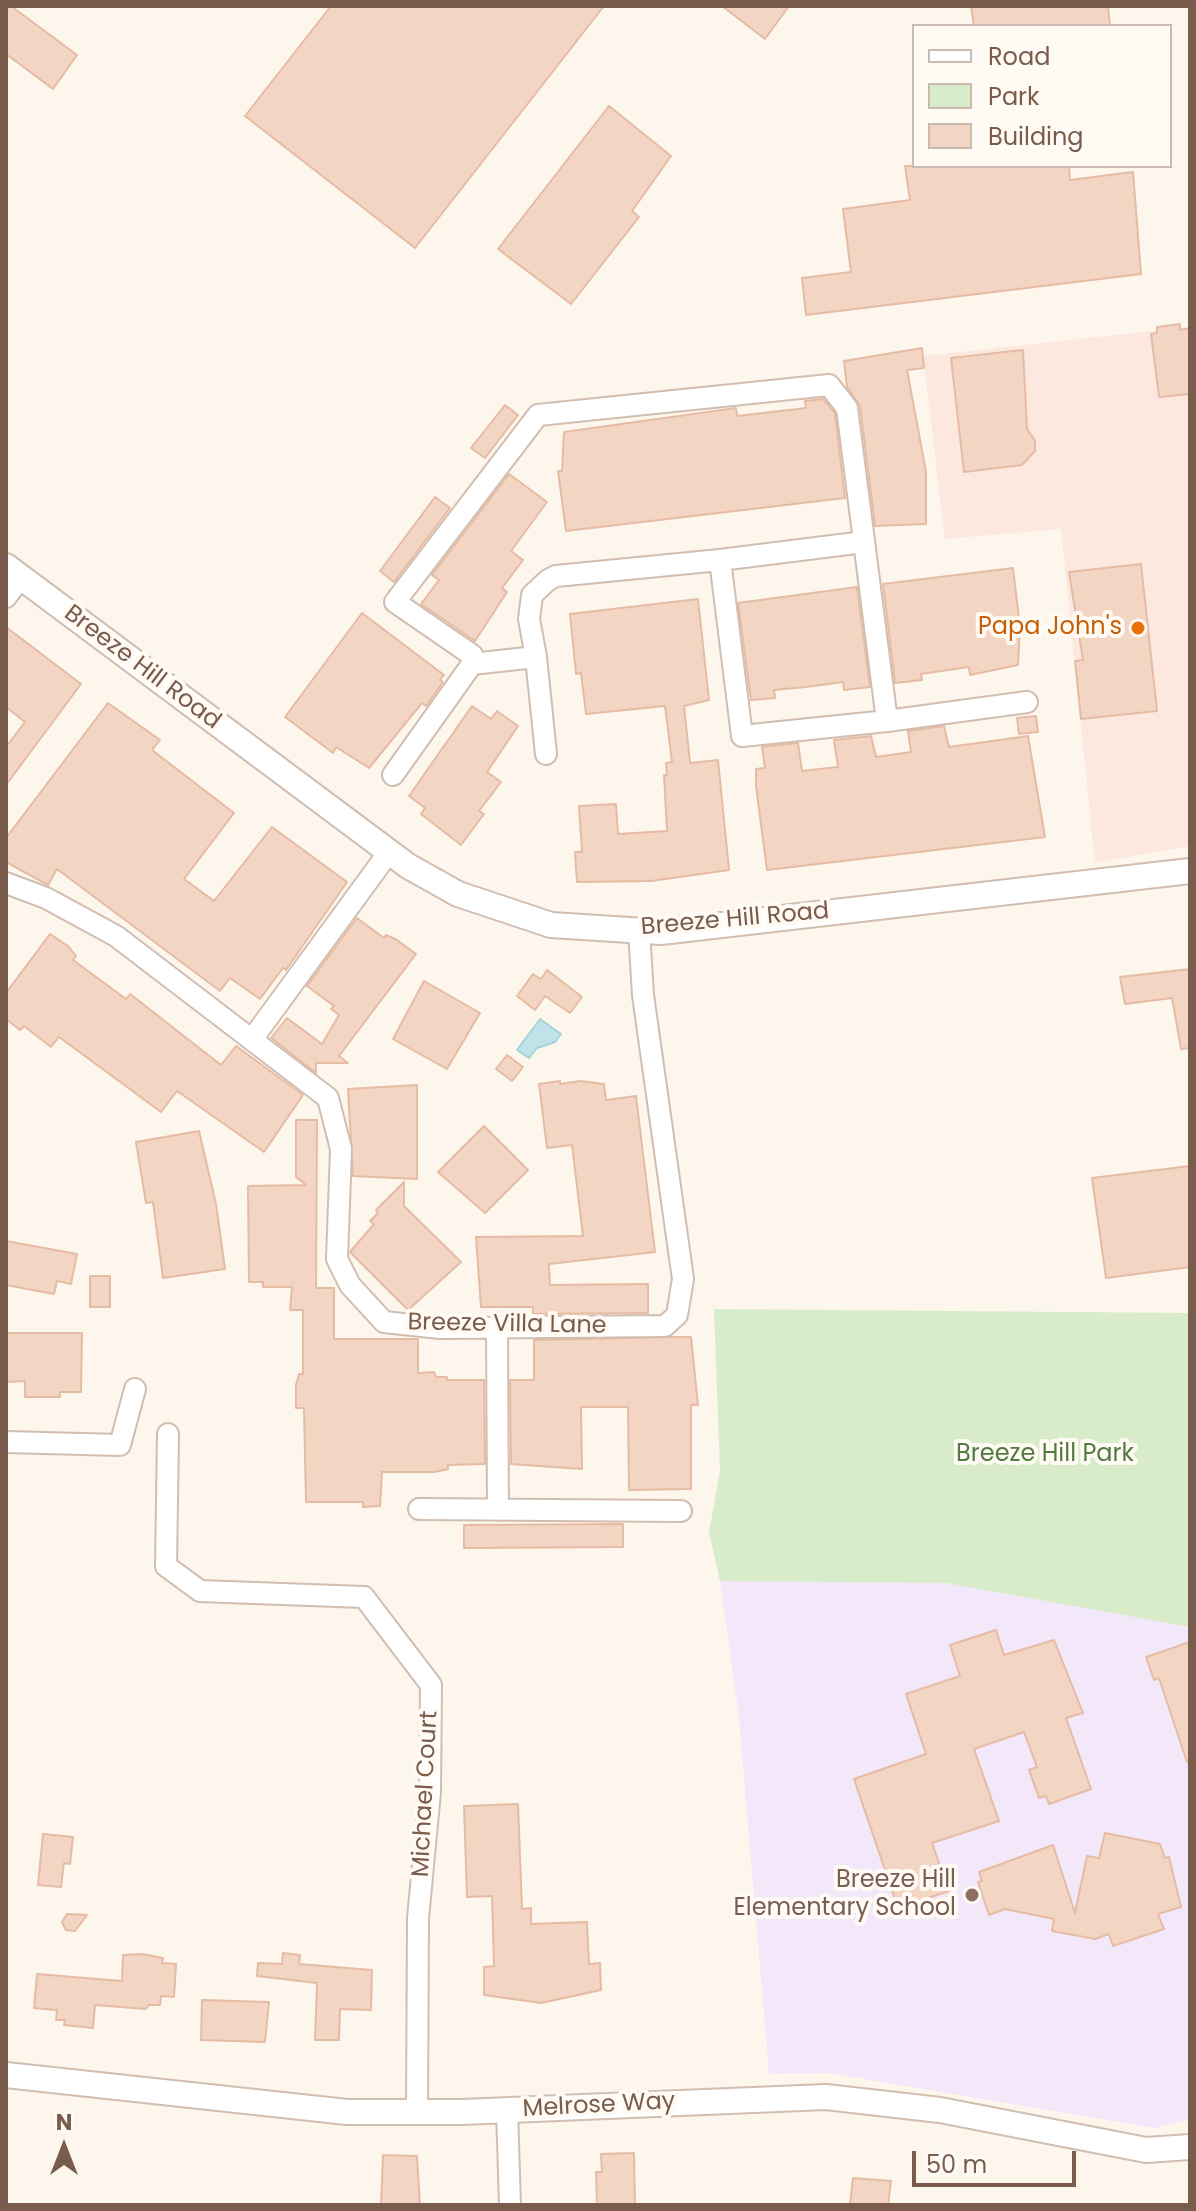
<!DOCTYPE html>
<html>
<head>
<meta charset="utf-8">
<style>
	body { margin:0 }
	#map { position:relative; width:1196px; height:2211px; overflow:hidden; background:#fdf6ec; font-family:Poppins,sans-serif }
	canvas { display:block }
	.frame { position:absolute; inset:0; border:8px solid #7a5c4d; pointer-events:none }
	.legend { position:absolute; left:912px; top:24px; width:260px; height:144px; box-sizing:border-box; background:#fffaf3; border:2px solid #cabbb1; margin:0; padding:10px 14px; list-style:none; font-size:24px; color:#7a5c4d }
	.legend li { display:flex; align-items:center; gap:16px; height:40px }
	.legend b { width:40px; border:2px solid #cabbb1 }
	.north { position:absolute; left:24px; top:2107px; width:80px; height:80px; -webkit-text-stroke:6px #fffaf3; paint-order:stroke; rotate:0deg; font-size:22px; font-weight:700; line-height:32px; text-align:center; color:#7a5c4d }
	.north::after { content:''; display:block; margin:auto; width:28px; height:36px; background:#7a5c4d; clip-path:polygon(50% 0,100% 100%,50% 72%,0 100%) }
	.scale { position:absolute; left:912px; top:2151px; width:164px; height:36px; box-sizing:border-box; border:4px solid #7a5c4d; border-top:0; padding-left:10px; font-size:24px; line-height:28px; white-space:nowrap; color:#7a5c4d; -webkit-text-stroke:6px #fffaf3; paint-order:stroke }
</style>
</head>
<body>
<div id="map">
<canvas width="1196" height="2211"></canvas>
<div class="frame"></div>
<ul class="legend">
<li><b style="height:10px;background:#fff"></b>Road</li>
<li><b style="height:22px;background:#d8ecc9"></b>Park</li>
<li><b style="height:22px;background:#f3d5c3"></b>Building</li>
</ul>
<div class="north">N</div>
<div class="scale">50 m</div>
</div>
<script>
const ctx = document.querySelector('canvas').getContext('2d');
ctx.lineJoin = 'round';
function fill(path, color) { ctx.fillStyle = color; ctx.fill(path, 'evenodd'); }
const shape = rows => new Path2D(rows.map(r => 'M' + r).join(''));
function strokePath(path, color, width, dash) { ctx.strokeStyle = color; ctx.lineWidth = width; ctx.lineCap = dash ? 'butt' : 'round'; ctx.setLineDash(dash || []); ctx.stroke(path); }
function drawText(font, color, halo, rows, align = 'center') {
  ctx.font = font + ' Poppins,sans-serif'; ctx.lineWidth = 8; ctx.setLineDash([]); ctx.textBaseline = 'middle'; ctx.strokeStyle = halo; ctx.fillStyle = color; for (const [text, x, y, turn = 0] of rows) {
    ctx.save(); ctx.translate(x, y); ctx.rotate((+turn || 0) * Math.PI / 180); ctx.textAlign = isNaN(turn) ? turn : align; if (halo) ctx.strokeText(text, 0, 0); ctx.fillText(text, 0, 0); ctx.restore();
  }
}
const commercial = shape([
	[1190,327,1190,846,1095,863,1061,529,945,539,923,356]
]);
const education = shape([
	[720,1581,946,1583,1190,1626,1190,2119,1155,2128,829,2073,769,2074,739,1718]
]);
const green = shape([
	[714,1309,1190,1313,1190,1627,946,1583,720,1581,709,1532,720,1471]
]);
const water = shape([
	[540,1019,561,1034,555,1042,537,1048,529,1058,517,1050,540,1019]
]);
const building = shape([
	[6,6,11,6,77,55,53,89,6,54,6,6],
	[331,6,604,6,415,248,245,116,331,6],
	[722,6,789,6,765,39,722,6],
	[971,6,1108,6,1110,26,974,26,971,6],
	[609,106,671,156,632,211,639,217,571,304,498,249,609,106],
	[905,166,1069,166,1070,180,1133,172,1141,274,806,315,802,278,851,272,843,209,910,200,905,166],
	[1180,324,1180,330,1190,328,1190,394,1159,397,1151,334,1157,333,1157,327,1180,324],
	[922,348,924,368,907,370,926,472,926,524,875,526,860,406,847,387,844,361,922,348],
	[1023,350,1027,429,1035,441,1035,451,1022,465,964,472,951,358,1023,350],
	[823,399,835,413,845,498,566,531,558,471,562,471,564,432,736,408,737,416,806,408,805,401,823,399],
	[505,405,518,415,485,458,471,448,505,405],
	[509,474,547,502,511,551,523,560,502,588,507,592,475,641,421,604,439,580,432,575,509,474],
	[435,497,450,508,394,582,380,571,435,497],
	[1141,564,1157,711,1081,719,1075,661,1083,660,1069,572,1141,564],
	[1013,568,1020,627,1018,665,970,675,969,667,921,674,922,680,895,683,883,584,1013,568],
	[857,587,870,687,844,690,843,682,806,687,774,690,775,698,751,700,738,603,857,587],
	[698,599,709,700,684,706,690,763,718,760,729,870,651,881,577,882,575,852,582,852,579,806,616,804,618,834,667,831,664,775,667,775,666,763,672,762,665,706,586,714,581,673,576,674,570,614,698,599],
	[362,613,444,675,440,680,443,682,426,706,422,703,369,768,336,747,333,753,285,717,362,613],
	[6,627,81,684,6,785,6,747,25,722,6,707,6,627],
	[108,703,160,740,152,750,234,813,184,879,214,901,272,827,347,882,286,970,283,968,260,999,230,978,220,991,57,869,48,885,6,862,6,838,108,703],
	[472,706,491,719,497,711,518,726,487,772,501,782,479,811,484,814,461,845,421,814,425,808,409,796,472,706],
	[1036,716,1038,732,1019,734,1017,718,1036,716],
	[944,726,949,747,1028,736,1045,837,767,870,756,786,756,769,765,768,762,747,798,743,802,771,838,767,834,740,871,736,876,757,911,752,908,731,944,726],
	[357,918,384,938,386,935,397,940,416,954,339,1056,348,1063,316,1063,316,1073,271,1038,287,1018,322,1044,339,1015,331,1009,334,1006,307,986,357,918],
	[50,934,68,946,76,956,73,960,126,999,130,994,221,1065,236,1046,303,1095,264,1152,177,1091,161,1112,59,1037,51,1047,24,1026,20,1030,6,1019,6,993,50,934],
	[1190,969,1190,1048,1181,1049,1172,998,1125,1004,1120,977,1190,969],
	[547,970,582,997,570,1013,545,996,535,1010,517,996,533,974,541,979,547,970],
	[424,981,480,1013,447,1069,393,1039,424,981],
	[507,1055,523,1067,512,1081,496,1069,507,1055],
	[560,1081,560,1084,580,1081,604,1084,606,1100,636,1096,655,1252,549,1264,550,1285,648,1284,648,1313,533,1314,533,1307,481,1307,476,1237,583,1236,572,1145,547,1148,539,1084,560,1081],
	[417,1085,417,1179,353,1176,348,1089,417,1085],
	[296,1120,317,1120,316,1288,334,1288,334,1339,418,1339,418,1373,434,1372,436,1377,447,1377,447,1380,484,1380,485,1464,448,1465,448,1469,435,1472,382,1472,380,1506,363,1507,363,1502,306,1502,304,1408,296,1408,296,1385,299,1374,303,1374,303,1310,290,1310,292,1287,263,1287,263,1282,249,1282,248,1186,306,1185,296,1177,296,1120],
	[484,1126,528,1170,485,1213,438,1172,484,1126],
	[199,1131,216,1204,225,1269,163,1278,153,1202,146,1203,136,1142,199,1131],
	[1190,1166,1190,1267,1106,1278,1092,1178,1190,1166],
	[404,1182,404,1206,461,1262,408,1310,350,1252,374,1224,370,1221,378,1213,376,1210,404,1182],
	[6,1241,77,1254,71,1284,57,1281,54,1294,6,1285,6,1241],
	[90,1276,110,1276,110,1307,90,1307,90,1276],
	[6,1333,82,1333,81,1392,60,1392,60,1397,25,1397,25,1381,6,1382,6,1333],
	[671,1337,691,1337,698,1405,691,1405,691,1489,629,1490,628,1407,581,1407,582,1469,511,1464,510,1380,534,1380,534,1340,671,1337],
	[623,1524,623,1547,464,1548,464,1525,623,1524],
	[996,1630,1004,1655,1054,1640,1083,1713,1066,1718,1091,1789,1049,1804,1046,1796,1039,1798,1029,1770,1037,1767,1024,1732,974,1749,999,1821,932,1843,949,1891,898,1908,854,1779,926,1754,906,1694,960,1676,950,1645,996,1630],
	[1190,1642,1190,1761,1187,1762,1159,1678,1154,1680,1146,1657,1190,1642],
	[518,1804,522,1909,531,1908,531,1924,587,1922,589,1964,600,1963,601,1990,541,2003,484,1995,484,1967,494,1966,492,1896,467,1897,464,1806,518,1804],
	[1105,1833,1160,1844,1165,1858,1169,1857,1181,1907,1158,1914,1164,1929,1113,1946,1109,1934,1095,1939,1052,1931,1054,1919,1005,1909,989,1915,978,1882,982,1881,979,1872,1053,1845,1075,1913,1087,1856,1099,1858,1105,1833],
	[43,1834,73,1837,70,1864,64,1863,61,1887,38,1885,43,1834],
	[67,1914,87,1915,75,1931,66,1930,62,1922,67,1914],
	[283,1953,300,1955,299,1964,372,1970,371,2010,340,2009,339,2040,315,2040,317,1983,257,1976,258,1963,282,1964,283,1953],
	[142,1954,163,1958,162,1963,176,1964,174,1997,161,1996,160,2005,149,2005,146,2009,95,2005,93,2028,64,2025,65,2020,56,2020,57,2010,34,2008,37,1974,122,1981,123,1955,142,1954],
	[202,2000,269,2002,265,2042,201,2040,202,2000],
	[634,2153,635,2205,597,2205,596,2172,602,2172,601,2154,634,2153],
	[383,2155,417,2156,420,2205,381,2205,383,2155],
	[853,2178,891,2181,888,2205,850,2205,853,2178]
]);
const minor = shape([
	[720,560,864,542],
	[6,597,21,577],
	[472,664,472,655,395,602,538,415,829,385,847,408,887,721,742,736,720,560,556,576,548,580,532,595,529,619,536,657],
	[887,721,1027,702],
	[393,775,472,664,536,657,546,754],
	[6,883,46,898,116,936,328,1098,341,1149,337,1259,350,1285,384,1322,440,1328,665,1326,677,1315,683,1279,643,995,639,930],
	[253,1038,389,852],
	[497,1327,498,1510],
	[168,1434,166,1566,200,1591,364,1597,431,1685,430,1792,418,1918,417,2112],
	[6,1442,120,1445,135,1389],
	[419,1509,681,1511],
	[507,2110,510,2205]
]);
const tertiary = shape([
	[6,566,408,866,458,894,551,925,661,932,1190,871],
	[6,2075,347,2112,462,2112,826,2097,940,2110,1146,2150,1190,2147]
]);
const markers = [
	[1138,628,8,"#e8710a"],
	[972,1895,8,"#8d6e63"]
];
const foodNames = [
	["Papa John's",1122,628]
];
const streetNames = [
	["Breeze Hill Road",142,668,37],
	["Breeze Hill Road",735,920,-5],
	["Breeze Villa Lane",507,1325,1],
	["Michael Court",426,1794,-87],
	["Melrose Way",599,2106,-3]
];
const parkNames = [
	["Breeze Hill Park",1045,1455]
];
const educationNames = [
	["Breeze Hill",956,1881],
	["Elementary School",956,1909]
];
fill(commercial, '#fde8e0');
fill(education, '#f3e8fa');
fill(green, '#d8ecc9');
fill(water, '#bfe3e8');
strokePath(water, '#a5d3da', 2);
fill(building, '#f3d5c3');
strokePath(building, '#e6bba3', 2);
strokePath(minor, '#d1beb0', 24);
strokePath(tertiary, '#d1beb0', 28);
strokePath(minor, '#fff', 20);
strokePath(tertiary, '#fff', 24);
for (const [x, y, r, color] of markers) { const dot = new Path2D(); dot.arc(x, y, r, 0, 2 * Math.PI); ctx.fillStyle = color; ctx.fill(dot); strokePath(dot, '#fffaf3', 3); }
drawText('24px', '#c56008', '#fffaf3', foodNames, 'right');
drawText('24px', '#7a5c4d', '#fffaf3', streetNames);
drawText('24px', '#537a41', '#fffaf3', parkNames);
drawText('24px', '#785e54', '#fffaf3', educationNames, 'right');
</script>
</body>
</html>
